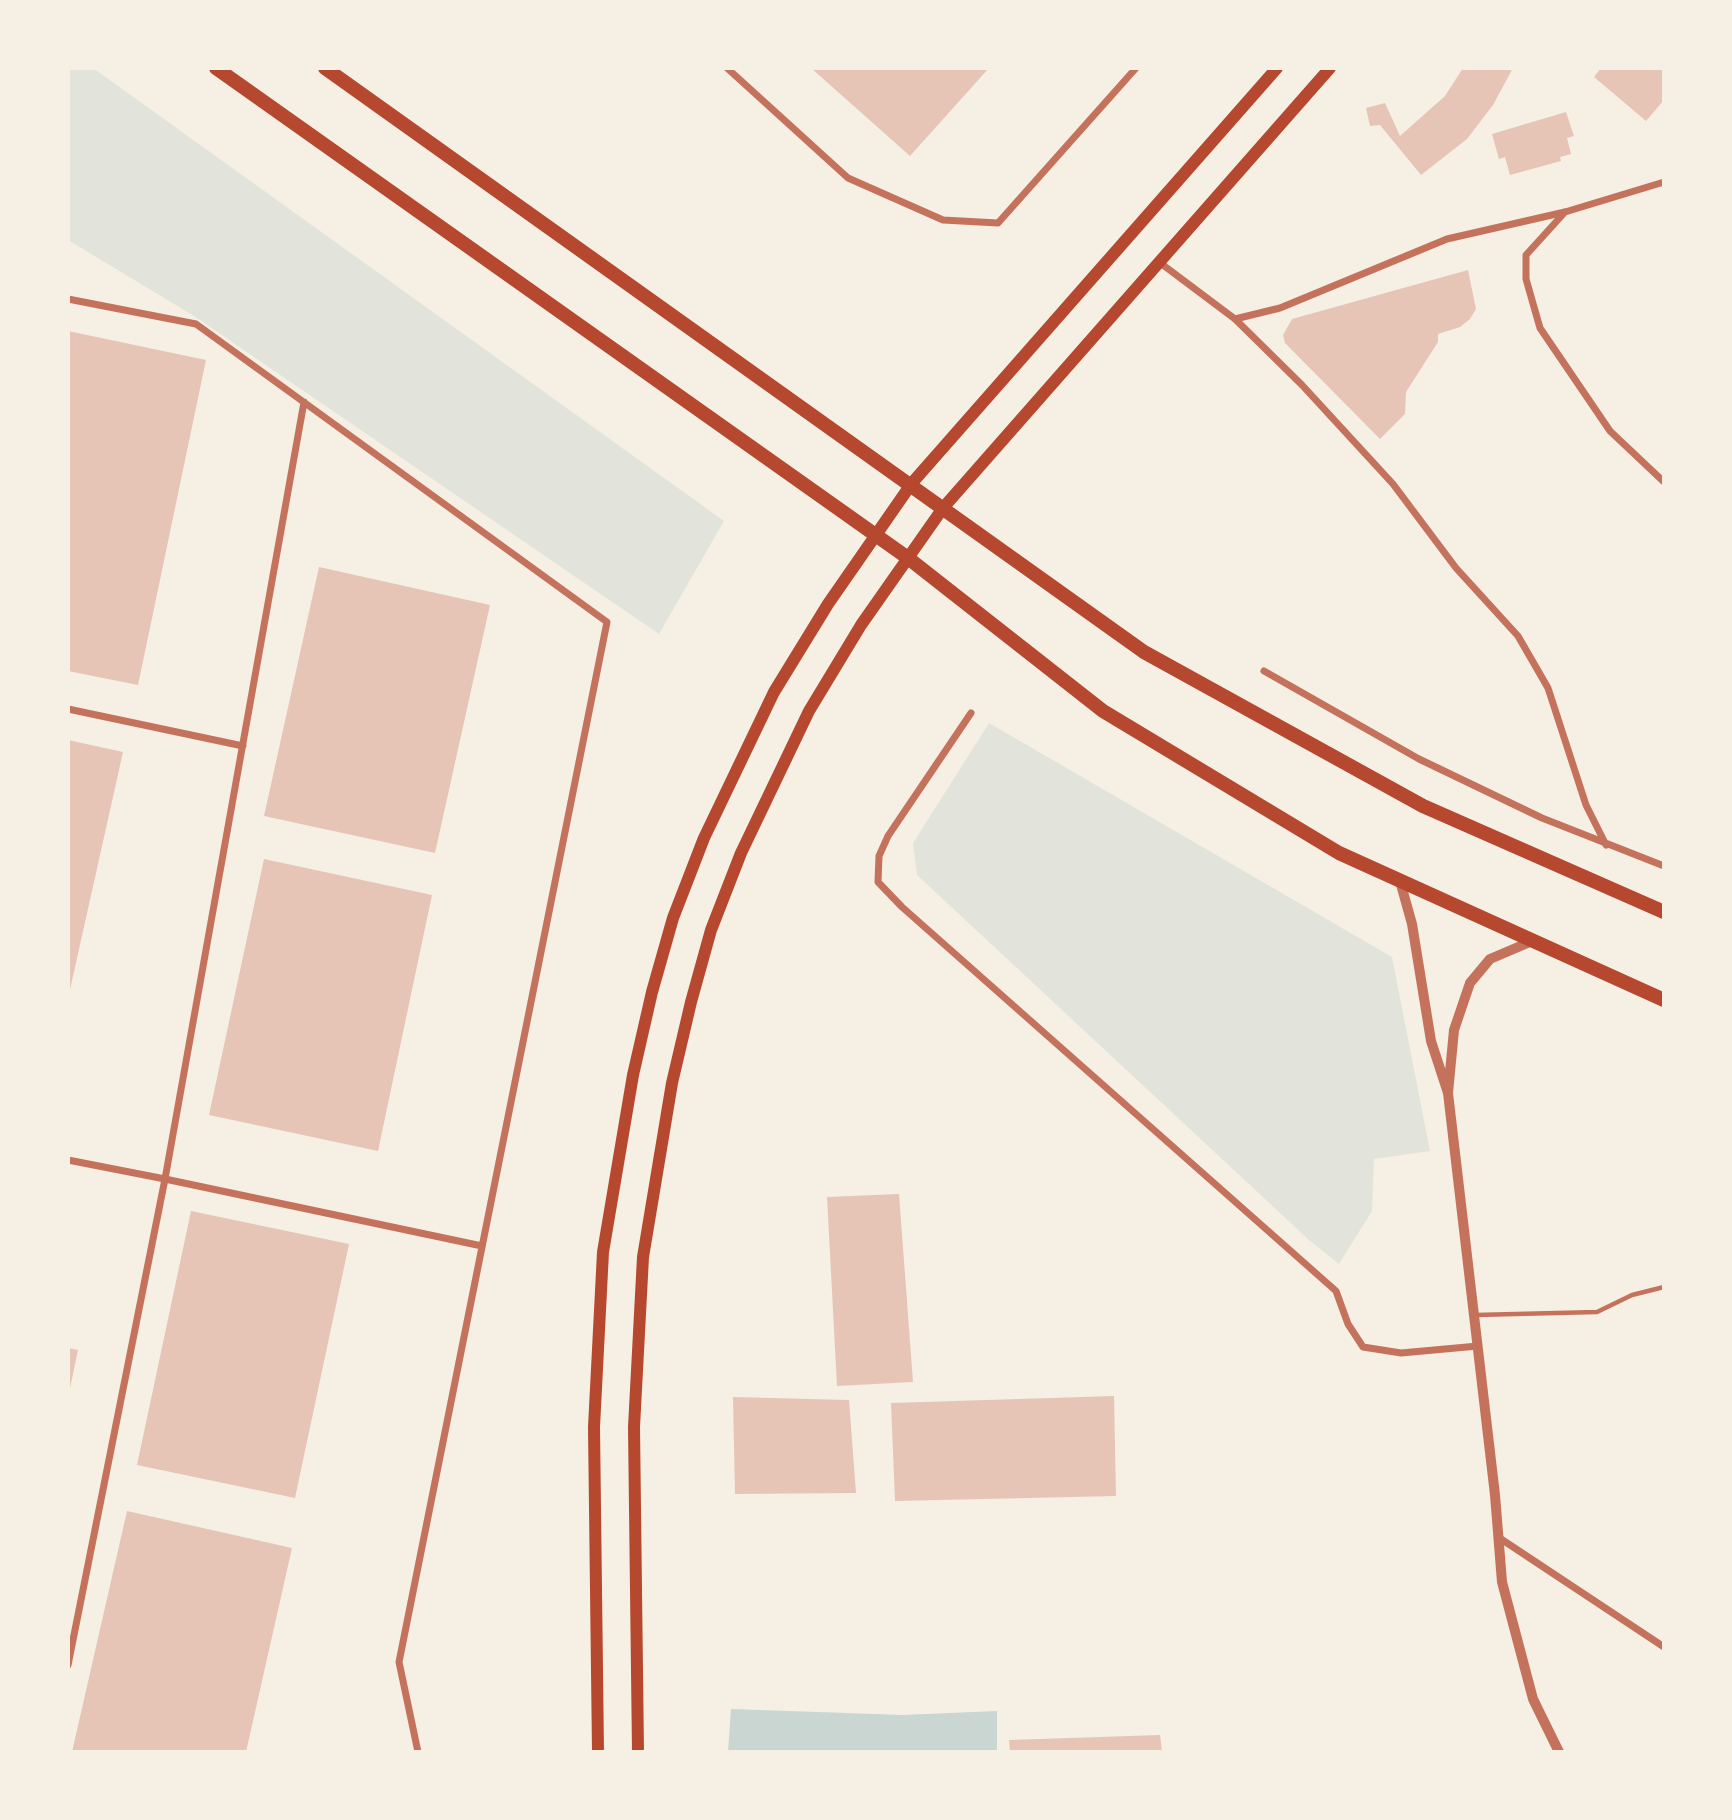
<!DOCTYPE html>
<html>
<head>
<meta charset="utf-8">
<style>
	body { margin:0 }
	#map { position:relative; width:1732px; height:1820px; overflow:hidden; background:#f6efe4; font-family:"PT Sans",sans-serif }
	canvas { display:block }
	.frame { position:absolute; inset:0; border:70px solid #f6efe4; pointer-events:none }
</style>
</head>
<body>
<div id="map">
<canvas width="1732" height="1820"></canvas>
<div class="frame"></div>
</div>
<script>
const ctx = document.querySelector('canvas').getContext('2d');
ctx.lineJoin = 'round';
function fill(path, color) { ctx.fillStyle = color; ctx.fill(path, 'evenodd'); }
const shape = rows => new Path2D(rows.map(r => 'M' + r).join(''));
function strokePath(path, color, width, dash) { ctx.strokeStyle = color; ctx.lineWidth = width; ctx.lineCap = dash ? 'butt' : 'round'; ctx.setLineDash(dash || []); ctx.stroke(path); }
const green = shape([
	[68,68,93,68,724,521,659,634,194,316,68,240],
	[989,723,1392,957,1430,1151,1374,1159,1372,1211,1339,1264,1309,1240,917,875,913,843]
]);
const water = shape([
	[731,1709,903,1715,997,1711,997,1752,728,1752]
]);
const building = shape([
	[811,68,989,68,910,156],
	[1463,68,1513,68,1493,105,1467,139,1421,175,1380,125,1370,126,1366,108,1385,103,1400,136,1445,96],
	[1601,68,1664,68,1664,100,1646,121,1594,77],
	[1566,112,1574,136,1567,138,1571,154,1560,157,1561,161,1510,175,1505,157,1499,159,1492,134],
	[1468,270,1476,309,1470,319,1460,327,1438,334,1438,342,1406,392,1405,414,1380,439,1285,343,1283,335,1292,319],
	[68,331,206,360,138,685,68,671],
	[319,567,490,605,435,853,264,816],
	[68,740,123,752,69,994,68,994],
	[264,859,432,895,378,1151,209,1115],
	[899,1194,913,1382,837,1386,827,1197],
	[191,1211,349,1244,295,1498,137,1465],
	[68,1348,78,1350,69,1393,68,1393],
	[1114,1396,1116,1496,895,1501,891,1403],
	[733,1397,849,1400,856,1493,735,1494],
	[127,1511,292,1548,246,1752,72,1752],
	[1160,1735,1162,1752,1010,1752,1009,1740]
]);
const service = shape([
	[1475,1315,1597,1312,1632,1295,1664,1287]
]);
const minor = shape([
	[727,68,848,178,943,220,998,223,1136,68],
	[1565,212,1526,255,1526,279,1540,328,1610,431,1664,482],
	[1159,262,1235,319,1302,385,1393,484,1456,568,1518,636,1548,688,1586,805,1606,845],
	[68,299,196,324,607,622,399,1662,418,1752],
	[1235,319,1280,308,1447,239,1565,212,1664,182],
	[304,402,165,1179,482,1246],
	[1264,671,1419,759,1542,818,1664,866],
	[68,709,243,746],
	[971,713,888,836,879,856,878,882,902,907,1336,1291,1348,1324,1363,1347,1401,1353,1478,1346],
	[68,1160,165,1179,68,1665],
	[1498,1537,1664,1647]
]);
const tertiary = shape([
	[1400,881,1412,924,1431,1041,1448,1093,1454,1030,1470,983,1490,959,1530,942],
	[1448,1093,1495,1495,1502,1582,1533,1699,1559,1752]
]);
const secondary = shape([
	[598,1752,594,1427,603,1252,633,1075,652,992,673,918,704,838,774,692,828,604,912,483,1277,68],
	[638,1752,634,1427,643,1257,672,1083,691,1002,711,930,741,853,809,711,861,625,943,508,1330,68]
]);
const primary = shape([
	[216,68,908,558,1103,711,1339,853,1664,1000],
	[325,68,1144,652,1423,806,1664,912]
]);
fill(green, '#e2e4dc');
fill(water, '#c9d6d2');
fill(building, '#e6c5b7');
strokePath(service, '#c5725c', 4.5);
strokePath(minor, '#c5725c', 7);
strokePath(tertiary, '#c5725c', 10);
strokePath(secondary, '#b5482f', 12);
strokePath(primary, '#b5482f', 14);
</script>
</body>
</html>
